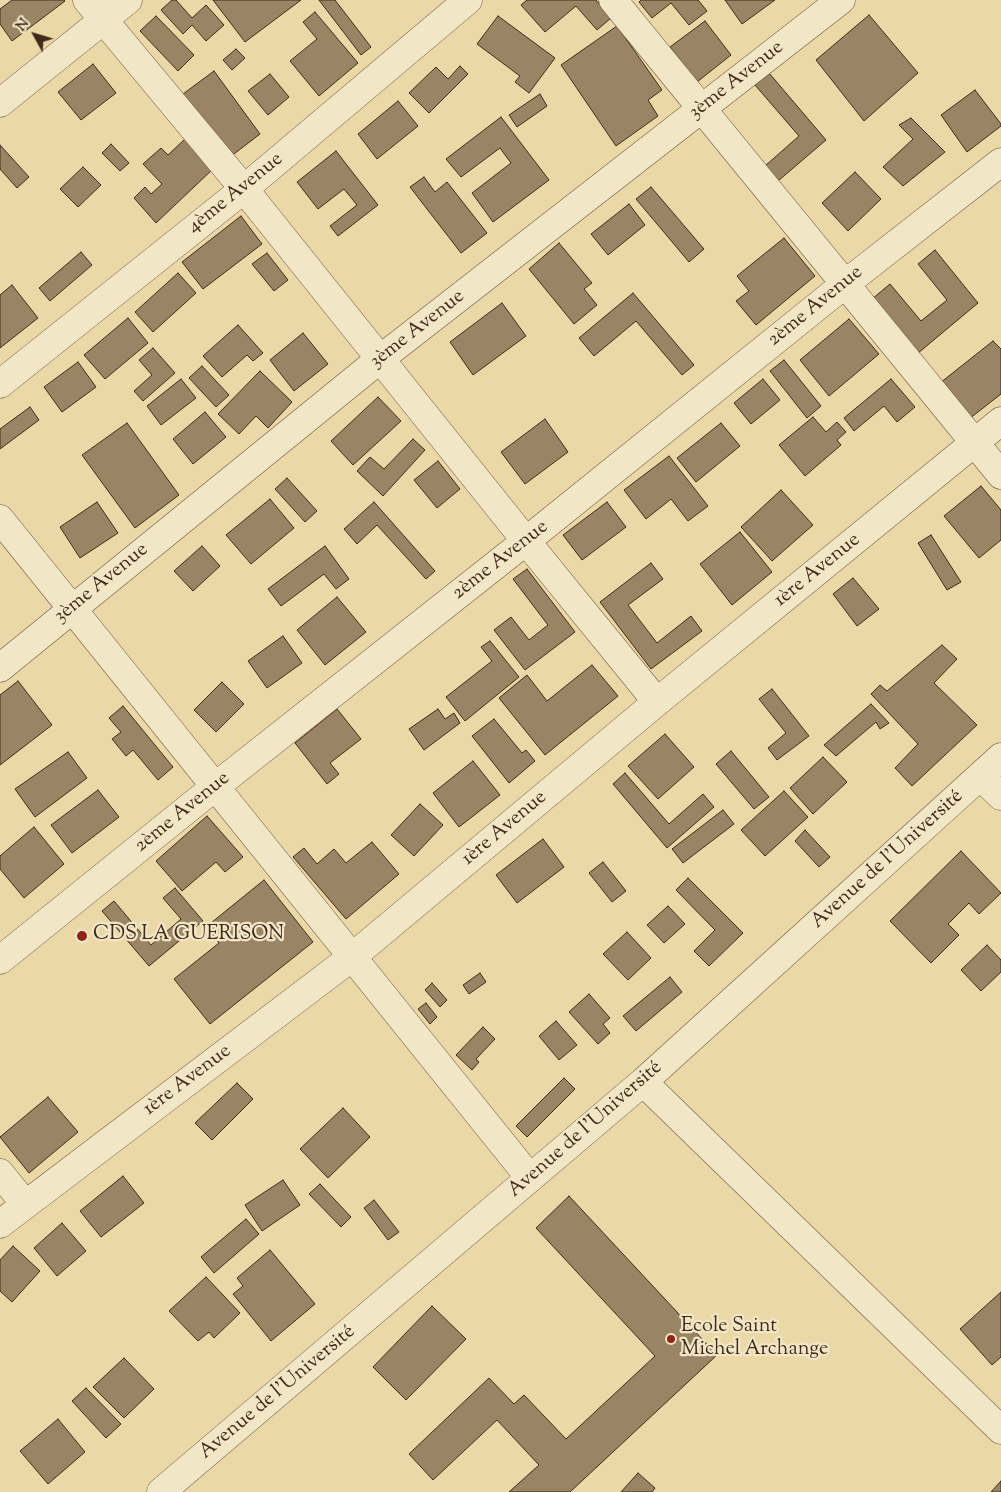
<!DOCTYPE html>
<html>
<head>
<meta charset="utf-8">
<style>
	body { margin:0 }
	#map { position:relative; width:1001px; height:1492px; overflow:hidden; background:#ead9a7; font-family:"Sorts Mill Goudy",serif }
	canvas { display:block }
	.north { position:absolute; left:10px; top:10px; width:50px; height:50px; -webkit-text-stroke:4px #f1e6c6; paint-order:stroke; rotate:309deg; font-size:14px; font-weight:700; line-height:20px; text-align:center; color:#42291a }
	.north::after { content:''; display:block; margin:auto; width:18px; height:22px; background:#42291a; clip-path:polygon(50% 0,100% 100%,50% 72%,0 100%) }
</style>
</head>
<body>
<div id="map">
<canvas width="1001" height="1492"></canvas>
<div class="north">N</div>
</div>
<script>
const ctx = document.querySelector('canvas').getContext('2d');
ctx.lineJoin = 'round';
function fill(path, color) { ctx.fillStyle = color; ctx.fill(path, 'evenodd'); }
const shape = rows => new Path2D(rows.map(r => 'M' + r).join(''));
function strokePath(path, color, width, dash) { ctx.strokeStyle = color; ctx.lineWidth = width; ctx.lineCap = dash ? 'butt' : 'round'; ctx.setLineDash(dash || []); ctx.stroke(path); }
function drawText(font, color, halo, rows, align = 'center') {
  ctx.font = font + ' "Sorts Mill Goudy",serif'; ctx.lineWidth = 4.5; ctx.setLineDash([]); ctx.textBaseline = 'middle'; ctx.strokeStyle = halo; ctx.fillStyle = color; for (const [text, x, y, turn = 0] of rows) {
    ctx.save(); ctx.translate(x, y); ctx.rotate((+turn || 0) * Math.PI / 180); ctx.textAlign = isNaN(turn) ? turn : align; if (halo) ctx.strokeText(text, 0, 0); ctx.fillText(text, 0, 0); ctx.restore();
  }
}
const building = shape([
	[12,0,64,0,65,1,12,41,0,24,0,9,12,0],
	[172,0,176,0,192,18,206,5,224,25,206,41,192,25,183,34,161,10,172,0],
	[213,0,301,0,245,42,213,0],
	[319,0,335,0,371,47,361,55,319,0],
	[527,0,596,0,611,18,597,30,576,6,545,32,521,5,527,0],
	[641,0,698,0,707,11,689,25,671,3,652,18,639,2,641,0],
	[725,0,775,0,742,24,725,0],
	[315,12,358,63,319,96,290,61,317,39,303,22,315,12],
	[869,15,918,73,864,121,816,60,869,15],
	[156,16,194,55,178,71,140,31,156,16],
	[498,16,555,58,529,93,515,82,520,76,477,44,498,16],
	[705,21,731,55,697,82,670,47,705,21],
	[617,26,662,90,648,100,658,116,616,146,561,65,617,26],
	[236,49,245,58,232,70,223,60,236,49],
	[93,64,116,93,81,120,58,92,93,64],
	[460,66,468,74,429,113,409,93,436,67,448,79,460,66],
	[214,71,260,134,230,157,183,94,214,71],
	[769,73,826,140,778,181,765,166,799,136,755,85,769,73],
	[270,74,289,97,268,115,248,91,270,74],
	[975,90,1001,124,1001,126,967,152,941,115,975,90],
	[540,94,547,106,517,127,509,115,540,94],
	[398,101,418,126,377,159,358,134,398,101],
	[501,117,549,180,493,222,472,193,511,163,500,148,461,177,446,159,501,117],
	[911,118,945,152,903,186,883,167,913,139,899,125,911,118],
	[186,138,214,168,156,223,134,198,145,187,151,194,162,184,143,164,161,148,168,155,186,138],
	[111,144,129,163,120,171,102,153,111,144],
	[0,145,29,177,17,188,0,169,0,145],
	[336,151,378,205,338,236,330,226,357,205,344,189,318,209,297,182,336,151],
	[83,167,101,185,78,207,60,189,83,167],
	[855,172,881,199,848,231,822,203,855,172],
	[424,177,435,192,447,182,487,233,461,253,410,187,424,177],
	[651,187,704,249,689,262,636,199,651,187],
	[629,204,645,225,608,255,591,234,629,204],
	[241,216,262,244,203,289,182,262,241,216],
	[784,238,815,276,756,325,736,301,749,291,737,276,784,238],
	[559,243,592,283,584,289,597,305,574,324,529,269,559,243],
	[935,250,978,303,917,354,872,299,890,284,921,321,947,300,918,264,935,250],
	[81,252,92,265,50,301,39,288,81,252],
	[267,253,288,280,274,291,252,264,267,253],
	[178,273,196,293,153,332,135,312,178,273],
	[12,285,38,318,0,348,0,295,12,285],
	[633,293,694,365,682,375,636,321,594,356,579,338,633,293],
	[502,303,526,336,473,375,450,342,502,303],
	[128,318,148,343,105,379,84,355,128,318],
	[849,319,879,354,829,396,800,360,849,319],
	[238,325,263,353,253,361,247,355,222,377,203,356,238,325],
	[303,333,328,364,294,391,270,360,303,333],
	[993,341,1001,349,1001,394,969,419,940,383,993,341],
	[153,348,175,373,143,401,134,391,152,375,139,360,153,348],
	[784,360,821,406,807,418,770,371,784,360],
	[78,362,96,387,62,412,44,387,78,362],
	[202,366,229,395,216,407,189,378,202,366],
	[260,371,292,402,268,428,256,416,239,434,218,414,260,371],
	[181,379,196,398,161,425,147,406,181,379],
	[763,379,780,400,751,424,734,403,763,379],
	[891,379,915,407,897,422,884,406,854,431,844,418,891,379],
	[378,397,401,421,353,465,331,441,378,397],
	[30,407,39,420,0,449,0,429,30,407],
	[205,412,226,437,193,464,173,439,205,412],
	[813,417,826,432,837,422,846,432,837,440,841,445,805,476,779,445,813,417],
	[545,419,568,452,525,484,501,452,545,419],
	[127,423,179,495,135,528,82,455,127,423],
	[721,423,740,446,696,482,677,458,721,423],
	[413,439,425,450,383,496,357,471,370,457,384,469,413,439],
	[669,456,708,506,688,521,671,499,646,519,624,490,669,456],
	[438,461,460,489,437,508,414,480,438,461],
	[287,478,317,511,305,522,275,489,287,478],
	[981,486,1001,510,1001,540,979,558,944,516,981,486],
	[781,490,813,525,772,561,741,527,781,490],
	[270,499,294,528,251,564,226,535,270,499],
	[97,502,118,533,80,558,60,527,97,502],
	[374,502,435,571,426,579,377,525,357,544,344,529,374,502],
	[607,502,626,527,582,560,563,535,607,502],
	[740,532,772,572,732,605,700,564,740,532],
	[931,535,961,582,947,590,918,543,931,535],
	[202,546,220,566,193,591,174,571,202,546],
	[325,546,349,579,336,589,324,574,281,606,268,589,325,546],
	[651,563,663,579,628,605,657,643,691,616,702,631,651,669,600,602,651,563],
	[527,569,575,632,525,670,494,630,511,617,529,640,548,625,513,579,527,569],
	[853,578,879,609,857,626,833,594,853,578],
	[337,597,366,632,325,665,297,630,337,597],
	[283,636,302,663,267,688,248,661,283,636],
	[490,641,519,677,465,721,446,697,492,661,481,647,490,641],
	[942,645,957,659,934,683,977,725,912,786,895,768,918,744,871,694,880,685,887,691,942,645],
	[592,665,618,696,545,755,499,698,527,675,547,701,592,665],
	[18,681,52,725,0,765,0,695,18,681],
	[222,682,244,704,216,732,194,710,222,682],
	[772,689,809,736,777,760,768,748,786,733,759,699,772,689],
	[871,704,889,723,880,729,876,722,836,756,824,745,871,704],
	[123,706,173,767,158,780,133,750,126,756,112,739,121,732,109,718,123,706],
	[337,709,361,739,330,763,339,774,327,784,295,743,337,709],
	[438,709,445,719,454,713,460,723,424,750,409,729,438,709],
	[494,719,522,753,526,750,535,761,509,783,472,736,494,719],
	[665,734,694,767,658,799,628,766,665,734],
	[731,751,769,797,754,809,716,764,731,751],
	[68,752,87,778,35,817,15,789,68,752],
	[823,757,847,782,813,814,790,788,823,757],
	[473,761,500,795,459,827,433,793,473,761],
	[625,773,669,824,703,794,714,807,667,848,613,784,625,773],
	[98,790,119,817,72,853,51,825,98,790],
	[784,791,808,817,765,856,741,830,784,791],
	[420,804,443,825,414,856,391,835,420,804],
	[723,810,734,824,683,863,672,849,723,810],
	[207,816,243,857,225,872,216,862,182,891,156,861,207,816],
	[34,827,64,864,24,898,0,869,0,856,34,827],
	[805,830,830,857,819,867,795,841,805,830],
	[543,839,564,867,517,903,496,875,543,839],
	[372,842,399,874,346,919,293,857,304,848,317,864,334,849,346,863,372,842],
	[961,851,1001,893,979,914,969,903,948,924,959,935,931,963,890,921,961,851],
	[603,862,626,891,612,902,589,873,603,862],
	[688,878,743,933,709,966,694,951,715,930,676,890,688,878],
	[264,880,313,942,210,1024,174,979,219,943,206,927,264,880],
	[175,888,203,921,149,966,102,911,114,901,151,945,181,919,163,898,175,888],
	[668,906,685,924,664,943,647,925,668,906],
	[627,932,651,958,628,980,603,954,627,932],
	[987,945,1001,960,1001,972,981,991,961,970,987,945],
	[480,973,486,982,469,994,463,985,480,973],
	[670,977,682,992,636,1031,623,1016,670,977],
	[432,983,447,1000,440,1007,425,990,432,983],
	[589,994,610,1018,603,1024,610,1033,598,1044,569,1012,589,994],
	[426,1003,437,1017,430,1024,418,1009,426,1003],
	[556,1021,577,1045,559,1060,539,1036,556,1021],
	[483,1027,495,1039,476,1059,479,1062,472,1070,456,1055,483,1027],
	[564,1078,575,1089,527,1137,516,1126,564,1078],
	[237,1083,253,1099,212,1140,195,1123,237,1083],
	[48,1097,78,1132,29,1173,0,1137,48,1097],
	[343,1108,370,1137,328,1178,300,1149,343,1108],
	[123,1176,144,1203,101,1237,80,1211,123,1176],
	[283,1180,300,1205,262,1231,245,1205,283,1180],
	[320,1184,351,1217,341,1227,309,1194,320,1184],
	[569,1196,717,1355,570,1492,509,1492,539,1465,497,1420,433,1480,409,1454,489,1378,514,1404,524,1395,566,1439,655,1356,536,1228,569,1196],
	[374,1200,399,1232,388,1240,364,1208,374,1200],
	[246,1219,259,1234,214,1273,201,1257,246,1219],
	[62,1223,86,1251,57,1276,34,1248,62,1223],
	[13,1246,40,1271,12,1302,0,1291,0,1260,13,1246],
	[270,1250,315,1304,271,1341,233,1294,243,1286,237,1278,270,1250],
	[206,1277,240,1313,214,1338,209,1332,198,1341,169,1311,206,1277],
	[1001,1292,1001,1357,992,1365,960,1329,1001,1292],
	[432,1306,466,1339,406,1400,373,1367,432,1306],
	[124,1358,154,1389,124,1418,93,1387,124,1358],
	[86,1388,121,1424,106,1438,72,1401,86,1388],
	[58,1419,85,1452,48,1484,20,1451,58,1419],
	[638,1473,655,1488,652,1492,621,1492,638,1473],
	[1001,1481,1001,1492,991,1492,1001,1481]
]);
const minor = shape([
	[87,0,244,189,526,541,657,702],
	[613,0,1001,475],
	[0,103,128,0],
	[0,384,244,189,468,0],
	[0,519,530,1178],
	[0,668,380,359,841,0],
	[980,776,1001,796],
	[0,960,216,786,526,541,850,280,1001,162],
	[643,1082,1001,1430],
	[0,1173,25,1204],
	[0,1224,352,957,657,702,1001,421],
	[161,1492,643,1082,1001,757]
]);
const markers = [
	[82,936,6,"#8f2418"],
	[671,1339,5,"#8f2418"]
];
const streetNames = [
	["3ème Avenue",737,81,-38],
	["4ème Avenue",236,194,-39],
	["2ème Avenue",816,307,-39],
	["3ème Avenue",418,330,-38],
	["2ème Avenue",501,561,-38],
	["1ère Avenue",818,571,-39],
	["3ème Avenue",102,584,-39],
	["2ème Avenue",183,813,-39],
	["1ère Avenue",505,829,-40],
	["Avenue de l'Université",888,860,-42],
	["1ère Avenue",188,1081,-37],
	["Avenue de l'Université",586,1130,-41],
	["Avenue de l'Université",278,1393,-40]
];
const poiNames = [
	["CDS LA GUERISON",93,936],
	["Ecole Saint",681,1328],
	["Michel Archange",681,1351]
];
fill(building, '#998563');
strokePath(building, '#42291a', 1);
strokePath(minor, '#6c553d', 29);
strokePath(minor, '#f1e6c6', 28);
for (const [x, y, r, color] of markers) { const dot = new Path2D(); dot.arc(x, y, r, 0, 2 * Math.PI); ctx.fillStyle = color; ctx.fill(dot); strokePath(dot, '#f1e6c6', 2); }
drawText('20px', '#42291a', '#f1e6c6', streetNames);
drawText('20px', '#42291a', '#f1e6c6', poiNames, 'left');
</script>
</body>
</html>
